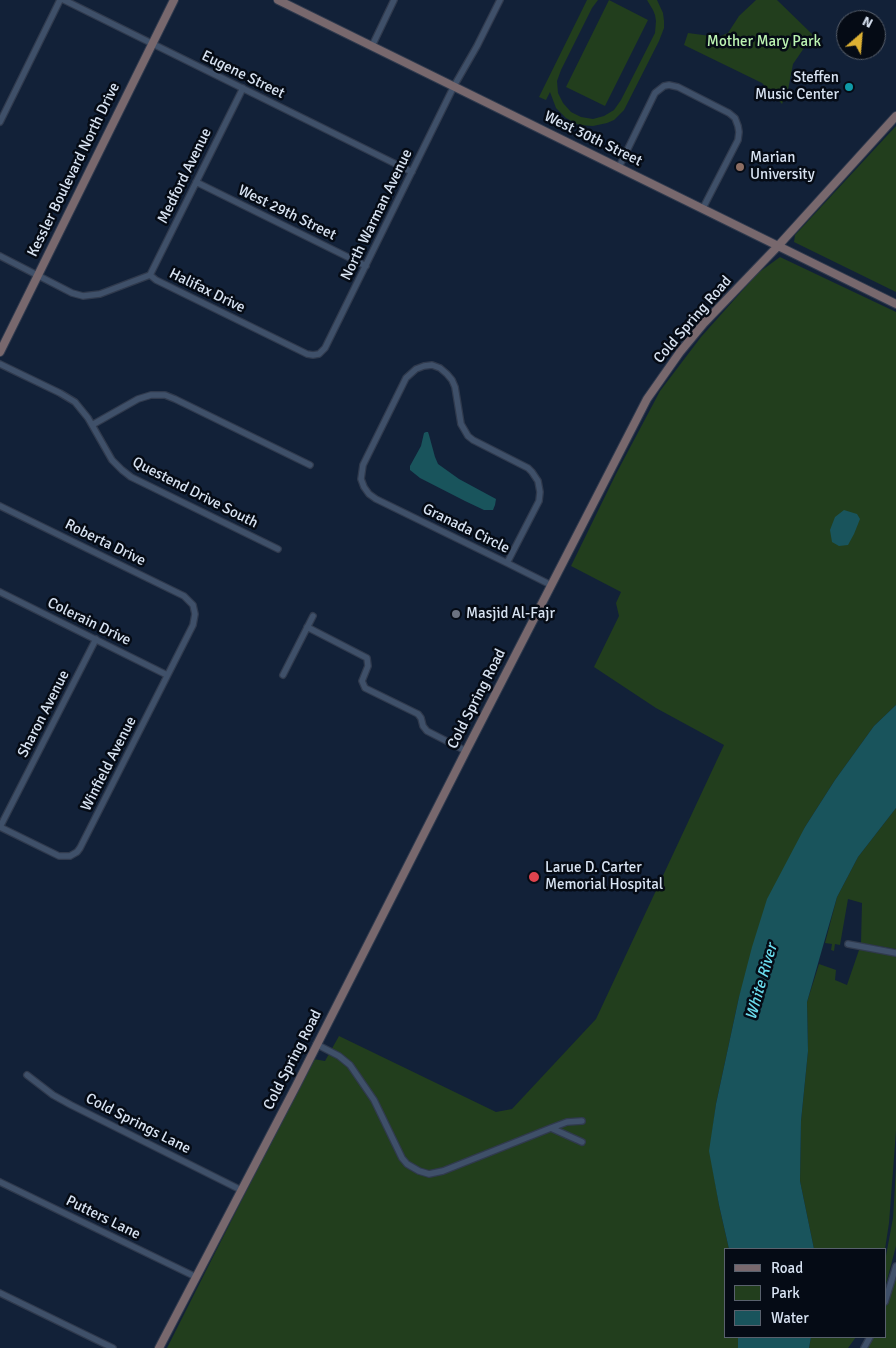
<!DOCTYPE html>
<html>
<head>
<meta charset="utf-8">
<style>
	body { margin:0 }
	#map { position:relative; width:896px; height:1348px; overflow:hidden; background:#122138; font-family:Signika,sans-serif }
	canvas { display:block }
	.legend { position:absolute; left:724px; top:1248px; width:162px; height:90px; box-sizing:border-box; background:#050b15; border:1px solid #59616d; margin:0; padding:6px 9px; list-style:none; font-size:15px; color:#d8e3f2 }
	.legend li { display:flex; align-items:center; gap:10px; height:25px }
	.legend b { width:25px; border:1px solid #59616d }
	.north { position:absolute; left:836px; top:10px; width:50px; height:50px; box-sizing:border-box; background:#050b15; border:1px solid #59616d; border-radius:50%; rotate:27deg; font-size:14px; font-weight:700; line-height:20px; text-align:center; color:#d8e3f2 }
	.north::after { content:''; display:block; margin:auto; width:18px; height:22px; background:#ddb133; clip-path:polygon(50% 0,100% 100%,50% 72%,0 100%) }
</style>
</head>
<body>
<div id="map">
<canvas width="896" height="1348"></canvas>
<ul class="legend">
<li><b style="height:6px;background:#78686d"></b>Road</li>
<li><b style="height:14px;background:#223e1d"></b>Park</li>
<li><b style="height:14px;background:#19545c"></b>Water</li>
</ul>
<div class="north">N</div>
</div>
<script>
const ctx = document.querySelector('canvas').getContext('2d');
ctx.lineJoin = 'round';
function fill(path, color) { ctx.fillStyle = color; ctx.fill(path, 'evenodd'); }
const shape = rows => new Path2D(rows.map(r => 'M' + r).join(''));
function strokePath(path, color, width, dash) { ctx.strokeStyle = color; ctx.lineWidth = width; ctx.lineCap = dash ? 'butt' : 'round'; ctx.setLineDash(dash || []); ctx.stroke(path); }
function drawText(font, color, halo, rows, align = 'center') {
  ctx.font = font + ' Signika,sans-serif'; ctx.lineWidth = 5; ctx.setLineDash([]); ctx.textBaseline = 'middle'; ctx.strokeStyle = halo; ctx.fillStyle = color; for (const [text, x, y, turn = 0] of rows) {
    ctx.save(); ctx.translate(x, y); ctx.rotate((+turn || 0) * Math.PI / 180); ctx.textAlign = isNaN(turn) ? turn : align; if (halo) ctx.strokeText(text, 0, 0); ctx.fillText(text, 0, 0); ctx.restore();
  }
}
const green = shape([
	[587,0,598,0,592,8,561,70,557,81,558,93,563,103,571,112,581,117,593,119,604,116,614,110,621,100,655,33,656,21,655,15,653,10,647,0,657,0,663,13,664,21,664,28,659,41,624,110,614,120,607,123,593,126,579,125,566,118,556,108,550,92,546,100,539,97],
	[609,0,648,20,605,106,566,87],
	[756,0,777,0,813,35,793,64,788,90,782,104,762,83,684,45,688,33,718,37,728,33,739,16],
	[896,126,896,292,794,242,795,235],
	[780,257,896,312,896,705,874,726,835,780,805,827,739,997,716,1104,710,1151,719,1205,729,1249,725,1249,725,1337,738,1337,738,1348,167,1348,313,1059,325,1061,339,1036,496,1112,512,1109,596,1019,724,745,656,708,594,667,619,616,616,603,621,592,571,566,616,474,660,391,701,337,758,273],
	[896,808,896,949,861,943,862,903,848,899,840,945,835,944,834,951,831,950,832,944,825,943,837,897,858,857],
	[862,949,896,955,896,1131,889,1223,885,1249,814,1249,800,1181,801,1121,808,1051,807,1002,819,964,836,970,835,980,847,985,859,950],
	[896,1168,896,1246,885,1288,885,1261,893,1218],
	[896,1263,896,1348,867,1348,871,1337,885,1337,885,1298],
	[811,1337,856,1337,848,1348,809,1348]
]);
const water = shape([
	[426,432,428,432,429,435,435,457,438,464,459,479,496,499,495,505,493,510,484,510,465,501,420,478,410,470,410,466,421,446,424,433],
	[844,510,857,514,860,519,854,534,848,545,839,546,832,542,830,530,835,517],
	[896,705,896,808,858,857,837,897,807,1002,808,1051,801,1121,800,1181,814,1249,729,1249,719,1205,709,1151,716,1104,739,997,752,947,767,899,805,827,835,780,874,726],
	[738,1337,811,1337,809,1348,738,1348]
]);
const street = shape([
	[64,0,412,172],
	[372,46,394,0],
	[0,122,60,0],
	[619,167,655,93,664,86,669,85,678,87,729,113,735,118,738,126,739,132,738,140,703,208],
	[196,182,366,266],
	[0,256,72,293,83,296,100,294,150,275,156,280,307,354,313,355,319,354,325,348,454,86,477,46,500,0],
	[150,275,243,88],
	[0,364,60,393,75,402,88,418,112,460,122,470,131,477,278,549],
	[92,425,138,399,151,395,165,395,175,399,310,465],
	[0,506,184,596,193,605,195,614,193,625,80,848,77,852,70,856,59,856,0,827],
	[507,563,539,501,540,492,538,481,532,472,528,468,473,440,468,436,461,424,455,387,452,380,447,374,440,368,432,365,424,366,416,369,406,378,363,465,361,479,364,487,369,494,376,499,507,563,551,585],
	[0,592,167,675],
	[307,627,367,658,368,666,362,681,365,688,418,714,421,718,423,726,427,731,466,751],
	[283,675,313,616],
	[0,827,96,639],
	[848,944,896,953],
	[316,1044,339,1056,350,1065,374,1100,402,1158,407,1164,419,1171,429,1174,443,1171,551,1128,582,1142],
	[27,1075,53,1095,71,1105,241,1190],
	[551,1128,567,1122,582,1121],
	[0,1182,196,1277],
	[0,1293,113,1348],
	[885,1302,896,1266],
	[864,1348,870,1337]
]);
const secondary = shape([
	[278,0,896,304],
	[0,352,174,0],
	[159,1348,296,1086,466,751,647,399,680,352,704,323,778,246,896,116]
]);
const markers = [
	[849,87,5,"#0f9aa8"],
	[740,167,5,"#8d6e63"],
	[456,614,5,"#6b7280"],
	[534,877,6,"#e0444e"]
];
const parkNames = [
	["Mother Mary Park",764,42]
];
const streetNames = [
	["Eugene Street",243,75,26],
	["West 30th Street",593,139,26],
	["Kessler Boulevard North Drive",74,170,-64],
	["Medford Avenue",185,176,-64],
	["West 29th Street",287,213,26],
	["North Warman Avenue",377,215,-64],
	["Halifax Drive",207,291,26],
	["Cold Spring Road",693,320,-49],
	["Questend Drive South",195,493,27],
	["Granada Circle",466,529,26],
	["Roberta Drive",105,543,26],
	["Colerain Drive",89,622,26],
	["Cold Spring Road",477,699,-63],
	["Sharon Avenue",44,714,-63],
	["Winfield Avenue",109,764,-63],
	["Cold Spring Road",293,1060,-63],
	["Cold Springs Lane",138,1124,27],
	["Putters Lane",103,1218,26]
];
const poiNames = [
	["Steffen",839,78,"right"],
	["Music Center",839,95,"right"],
	["Marian",750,158],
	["University",750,175],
	["Masjid Al-Fajr",466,614],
	["Larue D. Carter",545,868],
	["Memorial Hospital",545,885]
];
const waterNames = [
	["White River",762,982,-74]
];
fill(green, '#223e1d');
fill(water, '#19545c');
strokePath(street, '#303a4d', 8);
strokePath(secondary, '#303a4d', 10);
strokePath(street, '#3f5069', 5.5);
strokePath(secondary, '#78686d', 8);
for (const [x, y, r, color] of markers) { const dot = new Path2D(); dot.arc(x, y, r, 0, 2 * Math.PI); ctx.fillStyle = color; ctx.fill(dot); strokePath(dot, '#050b15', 2); }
drawText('15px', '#bcf4b2', '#050b15', parkNames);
drawText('15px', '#d8e3f2', '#050b15', streetNames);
drawText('15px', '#d8e3f2', '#050b15', poiNames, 'left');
drawText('italic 16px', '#6bdced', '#050b15', waterNames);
</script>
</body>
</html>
